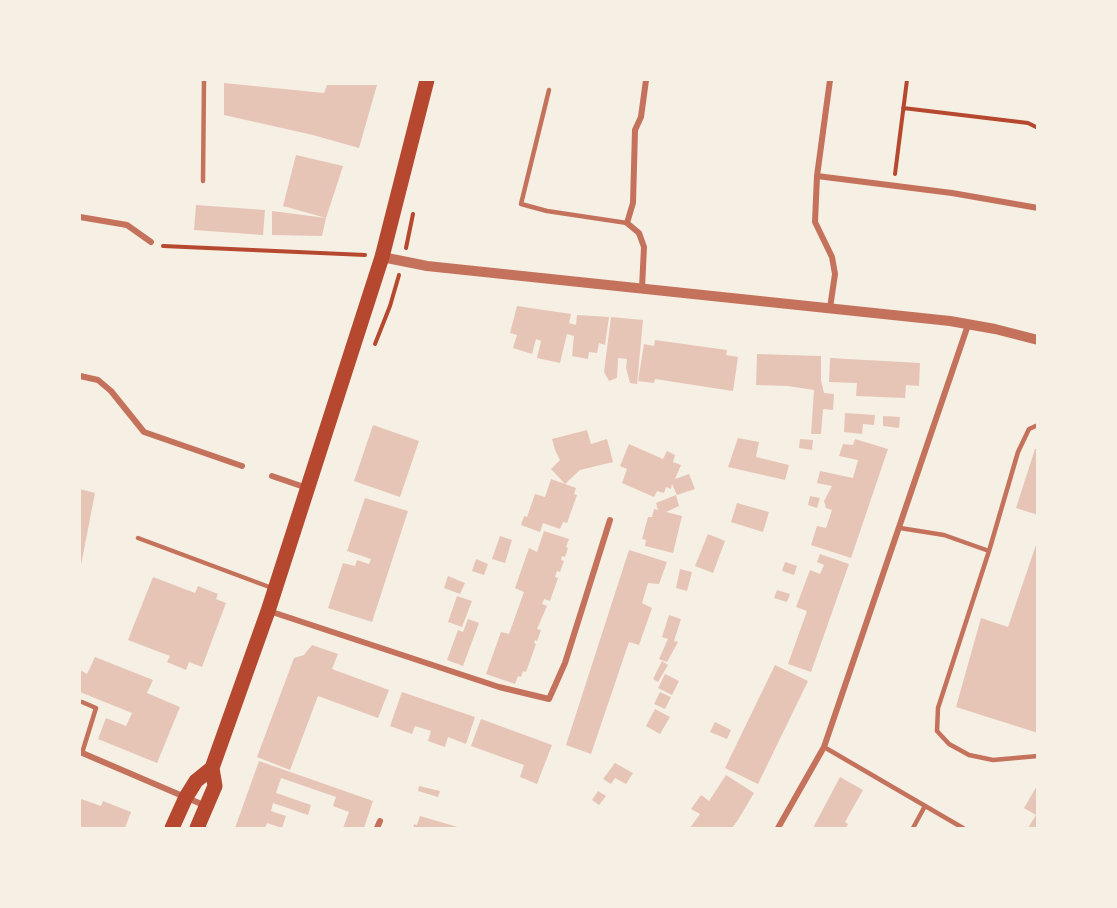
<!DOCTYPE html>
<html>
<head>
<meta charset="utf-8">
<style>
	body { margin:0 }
	#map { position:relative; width:1117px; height:908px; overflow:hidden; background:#f6efe4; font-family:"Noto Sans",sans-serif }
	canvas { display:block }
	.frame { position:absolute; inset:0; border:81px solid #f6efe4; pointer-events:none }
</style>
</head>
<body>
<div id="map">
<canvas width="1117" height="908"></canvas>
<div class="frame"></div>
</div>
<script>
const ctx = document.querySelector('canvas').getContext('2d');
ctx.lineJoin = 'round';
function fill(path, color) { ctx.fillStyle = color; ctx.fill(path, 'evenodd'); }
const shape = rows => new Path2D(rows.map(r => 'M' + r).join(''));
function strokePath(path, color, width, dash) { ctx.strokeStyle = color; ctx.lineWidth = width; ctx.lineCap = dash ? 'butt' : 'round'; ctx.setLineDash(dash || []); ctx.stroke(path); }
const building = shape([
	[224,83,324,93,327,85,377,85,359,148,313,135,224,115],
	[296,155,343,166,326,218,283,206],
	[196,205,265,210,263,235,194,230],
	[272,211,326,218,322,236,272,235],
	[517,306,571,314,569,323,576,325,577,315,609,317,605,345,599,343,597,353,589,352,588,359,572,356,574,336,567,334,560,363,537,358,541,341,536,339,532,354,513,348,517,335,510,333],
	[611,317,643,320,637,384,630,383,626,368,627,359,618,358,617,378,609,381,604,372],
	[655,340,727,350,726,355,738,357,733,391,655,379,654,383,638,381,644,344,654,346],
	[757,354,821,356,821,380,824,393,834,394,833,410,823,409,821,434,811,434,814,390,788,386,756,385],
	[830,358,920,363,919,386,906,385,905,398,856,396,857,383,829,382],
	[845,413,875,415,874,425,863,424,862,434,844,432],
	[883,416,900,417,899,428,883,426],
	[373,425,419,441,400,497,354,481],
	[587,430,591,444,607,439,613,462,580,470,565,484,551,469,560,460,555,450,552,439],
	[738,438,759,442,756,457,789,465,785,480,728,467],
	[800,439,813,440,812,450,799,448],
	[855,439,888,449,851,558,811,545,817,526,826,528,832,510,826,508,824,501,832,486,817,483,820,471,853,478,858,460,839,456,843,444,853,445],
	[629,444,663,459,667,451,675,455,673,462,681,465,675,479,689,474,695,489,677,495,672,484,671,489,666,487,664,493,657,491,654,497,622,483,627,469,620,466],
	[1035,449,1038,449,1038,515,1016,508],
	[551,479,576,488,574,494,577,495,567,523,563,522,560,529,543,523,540,532,521,525,524,516,527,517,535,494,545,497],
	[80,489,95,493,81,565,80,565],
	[676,495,679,506,666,512,682,516,673,553,645,546,646,540,642,539,648,517,652,517,654,509,658,510,656,503],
	[810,496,820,498,817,508,808,505],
	[365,498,408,511,372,622,328,608,343,563,355,566,357,560,369,564,371,559,347,551],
	[737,503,769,512,763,532,731,522],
	[544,531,569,539,566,547,568,548,565,557,562,556,561,560,564,561,560,572,557,571,555,577,558,578,550,601,544,599,542,604,547,606,537,629,541,630,537,641,535,640,534,643,536,644,526,672,523,671,521,677,518,676,515,684,486,674,501,632,509,634,524,592,515,588,529,548,537,552],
	[708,534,725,541,713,573,695,566],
	[500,536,512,540,505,563,492,559],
	[1038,539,1038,733,956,707,981,618,1008,627],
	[629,550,667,562,659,584,648,583,642,603,652,608,639,645,629,642,591,754,566,745],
	[820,554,849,564,811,672,788,664,807,611,796,607,810,570,820,574,824,565,817,562],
	[476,559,488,564,484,575,472,571],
	[785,562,797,566,794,575,782,571],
	[680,569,692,572,687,591,676,588],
	[448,576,465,583,460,594,444,588],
	[153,577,195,593,198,586,218,594,216,599,226,603,202,667,189,662,186,670,167,662,170,656,128,640],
	[777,590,790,594,787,602,774,598],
	[457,596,472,601,462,627,448,622],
	[669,615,681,619,674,641,678,642,667,662,659,659,668,639,662,637],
	[468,619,479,623,463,666,447,660,458,630,463,632],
	[312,645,338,654,332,669,389,690,378,718,318,696,290,770,257,757,294,658,304,655],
	[95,657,153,680,147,693,180,707,157,763,98,739,106,718,126,726,132,713,80,692,80,670,87,674],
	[662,661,668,665,658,682,653,679],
	[775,665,808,681,758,784,725,768],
	[665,674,679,681,672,695,658,688],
	[402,692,475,717,466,744,448,737,445,747,428,741,431,731,415,726,412,734,390,726],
	[660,692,671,697,665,709,654,704],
	[655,709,670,717,660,734,646,726],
	[481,719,552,745,537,784,520,777,524,765,471,746],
	[715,722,731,730,727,739,710,732],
	[259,761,373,801,364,828,343,828,349,812,333,806,336,797,281,778,276,793,311,805,308,815,273,803,271,811,286,816,282,828,267,823,265,828,235,828],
	[615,763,633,773,626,784,615,778,611,784,603,779],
	[726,775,754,793,738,820,732,828,690,828,700,814,691,809,701,795,709,801],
	[840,777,863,790,845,822,848,824,846,828,813,828],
	[1038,784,1038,828,1028,828,1036,815,1024,808],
	[419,786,440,791,438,797,418,791],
	[598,791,606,796,599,805,592,800],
	[81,799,101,806,103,801,131,812,125,828,80,828,80,803],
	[420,816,461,828,413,828,414,824,417,825]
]);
const path = shape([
	[903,108,1028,123,1038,128],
	[895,174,907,80],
	[163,246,365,255],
	[406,248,413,214],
	[375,344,390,306,399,275]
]);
const service = shape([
	[549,90,521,204,547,211,627,223],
	[203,181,204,80],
	[900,528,944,535,989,551,1018,452,1029,429,1038,425],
	[138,538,272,588],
	[989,551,938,708,937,731,949,744,969,755,993,760,1038,756],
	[824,747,963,828],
	[82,753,96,708,82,702],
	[913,828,925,806]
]);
const minor = shape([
	[817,176,952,193,1038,208],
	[80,217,127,225,151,242],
	[642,288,644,247,639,233,627,223,633,203,635,130,641,117,646,80],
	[830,308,835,274,832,257,815,222,817,176,830,80],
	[80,376,98,380,111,391,144,432,242,466],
	[272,476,307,488],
	[269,611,499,687,549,699,565,663,610,520],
	[80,752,206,806],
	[377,828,380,821],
	[778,828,824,747,968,325]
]);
const tertiary = shape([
	[382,257,427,266,950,321,995,329,1038,340]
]);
const primary = shape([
	[172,828,186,797,196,781,212,768],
	[197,828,215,786,212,768,268,611,382,257,427,80]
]);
fill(building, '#e6c5b7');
strokePath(path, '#b5482f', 4);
strokePath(service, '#c5725c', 4.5);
strokePath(minor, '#c5725c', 6);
strokePath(tertiary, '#c5725c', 10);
strokePath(primary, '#b5482f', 15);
</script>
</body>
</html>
